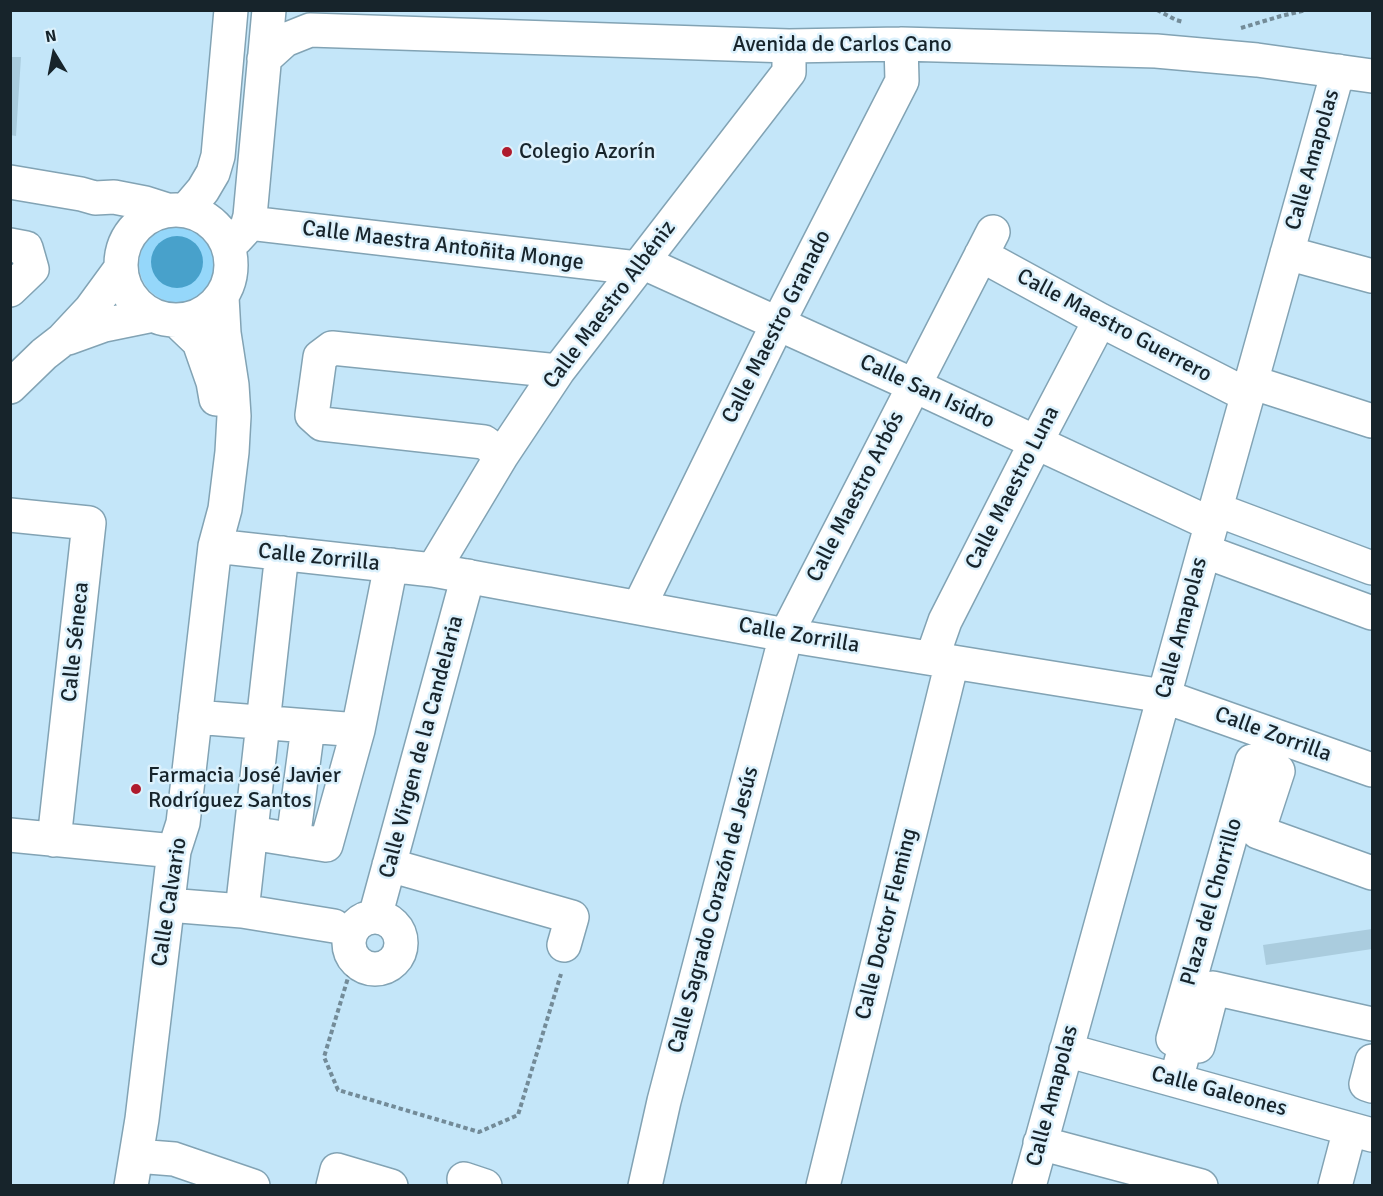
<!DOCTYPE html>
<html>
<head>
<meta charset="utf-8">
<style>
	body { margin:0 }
	#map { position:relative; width:1383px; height:1196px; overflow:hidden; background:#c4e6f9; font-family:Signika,sans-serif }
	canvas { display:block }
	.frame { position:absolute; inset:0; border:12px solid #17242b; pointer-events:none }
	.north { position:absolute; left:24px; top:24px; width:60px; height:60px; -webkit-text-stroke:4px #dcf1fc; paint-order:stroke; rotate:350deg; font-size:16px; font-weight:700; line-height:24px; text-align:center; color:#17242b }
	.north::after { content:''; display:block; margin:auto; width:21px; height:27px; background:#17242b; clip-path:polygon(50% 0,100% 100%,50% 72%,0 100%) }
</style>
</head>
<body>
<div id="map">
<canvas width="1383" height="1196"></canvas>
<div class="frame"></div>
<div class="north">N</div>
</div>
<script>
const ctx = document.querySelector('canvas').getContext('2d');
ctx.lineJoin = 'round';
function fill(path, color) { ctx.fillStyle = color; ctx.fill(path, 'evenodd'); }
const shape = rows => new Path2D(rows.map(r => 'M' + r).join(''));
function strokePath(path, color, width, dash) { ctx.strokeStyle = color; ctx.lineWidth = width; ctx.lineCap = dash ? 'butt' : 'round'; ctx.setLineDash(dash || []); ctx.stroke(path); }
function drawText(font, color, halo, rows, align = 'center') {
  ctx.font = font + ' Signika,sans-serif'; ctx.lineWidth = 5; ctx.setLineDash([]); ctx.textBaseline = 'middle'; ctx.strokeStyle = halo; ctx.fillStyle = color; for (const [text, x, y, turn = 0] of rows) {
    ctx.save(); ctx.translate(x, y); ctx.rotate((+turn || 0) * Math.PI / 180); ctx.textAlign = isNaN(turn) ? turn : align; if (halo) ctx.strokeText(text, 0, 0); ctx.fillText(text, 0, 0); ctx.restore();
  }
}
const green = shape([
	'139 264a39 39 0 1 1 78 0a39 39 0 1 1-78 0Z'
]);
const water = shape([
	'151 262a26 26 0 1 1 52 0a26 26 0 1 1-52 0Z'
]);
const building = shape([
	[10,57,21,57,16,136,10,135],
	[1372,929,1372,949,1266,965,1263,945]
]);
const path = shape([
	[1157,10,1176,20,1183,22],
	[1241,28,1281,16,1306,10],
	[354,958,324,1057,338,1090,479,1132,518,1115,561,974]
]);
const minor = shape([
	[264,59,285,40,310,30,789,46,901,44,1156,51,1257,60,1372,76],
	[10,182,81,194,95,198,114,197,145,203,167,210],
	'121 265a55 55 0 1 1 110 0a55 55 0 1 1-110 0Z',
	[186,210,203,190,213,173,218,156,231,10],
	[249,223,637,268],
	[236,239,247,227,250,216,269,10],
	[10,245,26,248,32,269,10,290],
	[1287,253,1372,276],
	[981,255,1100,320,1247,395],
	[642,262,913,385,1211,524],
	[176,320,199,342,213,382,216,399],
	[68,338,104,325,153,315],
	[1251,382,1372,421],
	[10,387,44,354,62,340,91,309,121,268],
	[502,455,484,442,322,424,312,415,320,357,332,348,558,371],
	[1215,509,1372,568],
	[10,515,89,523,54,840],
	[215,546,433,570,786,635,1163,696,1372,770],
	[1204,551,1372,613],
	[433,570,502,455,558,371,789,72,789,46],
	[639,607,778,323,902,81,901,44],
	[932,658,945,621,1036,442,1100,320],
	[195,717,358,730],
	[251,833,326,845,358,730,391,565],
	[10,835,174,851],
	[293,840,308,727],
	[389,865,572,917,564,945],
	[1372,873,1258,832,1278,771,1252,761,1173,1039,1198,1046,1213,988,1372,1024],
	[168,905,242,911,334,926],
	[242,911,282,553],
	[375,917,468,576],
	'349 943a26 26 0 1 1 52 0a26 26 0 1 1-52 0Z',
	[1066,1050,1372,1135],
	[1372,1061,1366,1084,1372,1086],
	[1176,1080,1192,1021],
	[1040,1143,1201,1186],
	[136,1156,174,1159,253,1186],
	[464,1179,485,1186],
	[131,1186,142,1119,174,851,183,823,215,546,225,509,232,452,234,416,232,385,224,333,222,297],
	[333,1186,337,1170,391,1186],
	[645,1186,664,1101,786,635,993,232],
	[823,1186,952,662],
	[1029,1186,1204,551,1338,71],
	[1335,1186,1350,1129]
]);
const markers = [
	[507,152,6,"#af1b2d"],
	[136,789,6,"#af1b2d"]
];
const streetNames = [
	["Avenida de Carlos Cano",842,45],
	["Calle Amapolas",1313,160,-74],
	["Calle Maestra Antoñita Monge",443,246,7],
	["Calle Maestro Albéniz",610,305,-53],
	["Calle Maestro Guerrero",1114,326,28],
	["Calle Maestro Granado",777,327,-63],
	["Calle San Isidro",927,392,25],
	["Calle Maestro Luna",1013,488,-63],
	["Calle Maestro Arbós",856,497,-63],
	["Calle Zorrilla",319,558,6],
	["Calle Amapolas",1182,628,-75],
	["Calle Zorrilla",799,636,10],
	["Calle Séneca",76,642,-84],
	["Calle Zorrilla",1273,735,20],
	["Calle Virgen de la Candelaria",422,747,-75],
	["Calle Calvario",170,902,-81],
	["Plaza del Chorrillo",1212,902,-74],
	["Calle Sagrado Corazón de Jesús",714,910,-75],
	["Calle Doctor Fleming",887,924,-76],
	["Calle Galeones",1219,1092,15],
	["Calle Amapolas",1053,1096,-75]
];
const poiNames = [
	["Colegio Azorín",519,152],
	["Farmacia José Javier",148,776],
	["Rodríguez Santos",148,801]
];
fill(green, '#95d7fa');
fill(water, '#48a1cb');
fill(building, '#aaccde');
strokePath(minor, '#82a3b4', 36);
strokePath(path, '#738b98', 4, [4.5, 3]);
strokePath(minor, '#fff', 33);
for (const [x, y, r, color] of markers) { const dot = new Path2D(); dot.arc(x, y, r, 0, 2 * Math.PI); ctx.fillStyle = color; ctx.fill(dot); strokePath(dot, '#dcf1fc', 2); }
drawText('22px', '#17242b', '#dcf1fc', streetNames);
drawText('22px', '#17242b', '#dcf1fc', poiNames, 'left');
</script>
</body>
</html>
